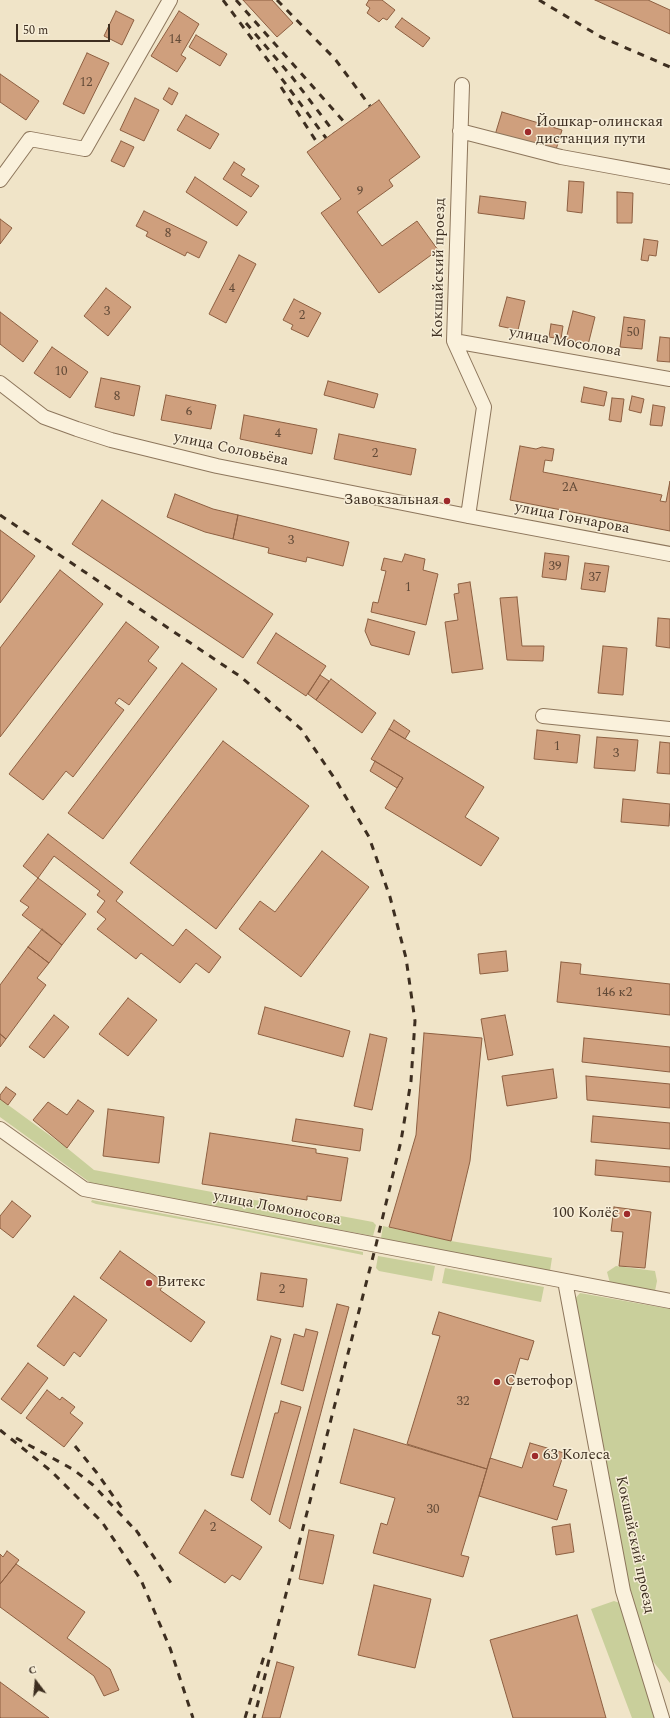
<!DOCTYPE html>
<html>
<head>
<meta charset="utf-8">
<style>
	body { margin:0 }
	#map { position:relative; width:670px; height:1718px; overflow:hidden; background:#f0e4c8; font-family:Spectral,serif }
	canvas { display:block }
	.north { position:absolute; left:16px; top:1662px; width:40px; height:40px; -webkit-text-stroke:3px #f7eed8; paint-order:stroke; rotate:344deg; font-size:11px; font-weight:700; line-height:16px; text-align:center; color:#3d2e20 }
	.north::after { content:''; display:block; margin:auto; width:14px; height:18px; background:#3d2e20; clip-path:polygon(50% 0,100% 100%,50% 72%,0 100%) }
	.scale { position:absolute; left:16px; top:24px; width:94px; height:18px; box-sizing:border-box; border:2px solid #3d2e20; border-top:0; padding-left:5px; font-size:12px; line-height:14px; white-space:nowrap; color:#3d2e20; -webkit-text-stroke:3px #f7eed8; paint-order:stroke }
</style>
</head>
<body>
<div id="map">
<canvas width="670" height="1718"></canvas>
<div class="north">С</div>
<div class="scale">50 m</div>
</div>
<script>
const ctx = document.querySelector('canvas').getContext('2d');
ctx.lineJoin = 'round';
function fill(path, color) { ctx.fillStyle = color; ctx.fill(path, 'evenodd'); }
const shape = rows => new Path2D(rows.map(r => 'M' + r).join(''));
function strokePath(path, color, width, dash) { ctx.strokeStyle = color; ctx.lineWidth = width; ctx.lineCap = dash ? 'butt' : 'round'; ctx.setLineDash(dash || []); ctx.stroke(path); }
function drawText(font, color, halo, rows, align = 'center') {
  ctx.font = font + ' Spectral,serif'; ctx.lineWidth = 3; ctx.setLineDash([]); ctx.textBaseline = 'middle'; ctx.strokeStyle = halo; ctx.fillStyle = color; for (const [text, x, y, turn = 0] of rows) {
    ctx.save(); ctx.translate(x, y); ctx.rotate((+turn || 0) * Math.PI / 180); ctx.textAlign = isNaN(turn) ? turn : align; if (halo) ctx.strokeText(text, 0, 0); ctx.fillText(text, 0, 0); ctx.restore();
  }
}
const green = shape([
	[0,1099,67,1148,94,1170,373,1222,376,1225,373,1236,92,1184,0,1117],
	[92,1200,363,1252,363,1255,224,1227,96,1204,91,1202],
	[383,1226,451,1241,552,1258,550,1271,381,1238],
	[378,1256,435,1266,432,1281,379,1271,376,1268],
	[616,1266,655,1271,657,1281,655,1291,610,1283,607,1272],
	[445,1268,544,1287,541,1302,442,1283],
	[580,1293,670,1309,670,1683,652,1660,630,1589,573,1301],
	[614,1601,620,1603,656,1718,632,1718,591,1609]
]);
const building = shape([
	[243,0,272,0,293,23,277,37,243,0],
	[369,0,382,0,395,10,387,20,383,18,379,22,367,13,370,8,366,5,369,0],
	[595,0,648,0,670,10,670,34,595,0],
	[116,11,134,20,122,45,104,36,116,11],
	[179,11,199,24,181,55,186,58,177,72,151,56,179,11],
	[402,18,430,38,423,47,395,27,402,18],
	[196,35,227,54,220,66,189,47,196,35],
	[87,53,109,63,84,114,63,104,87,53],
	[0,74,39,101,26,120,0,102,0,74],
	[169,88,178,93,172,105,163,99,169,88],
	[135,98,159,110,144,141,120,130,135,98],
	[379,100,420,157,389,180,393,186,357,212,382,246,417,221,438,250,379,293,321,213,341,199,307,152,379,100],
	[502,112,562,130,555,153,495,135,502,112],
	[186,115,219,134,210,149,177,130,186,115],
	[121,141,134,147,124,167,111,161,121,141],
	[234,162,245,169,241,175,259,186,251,197,223,179,234,162],
	[195,177,247,212,237,226,186,192,195,177],
	[569,181,584,182,582,213,567,211,569,181],
	[617,192,633,193,632,223,617,223,617,192],
	[480,196,526,202,524,219,478,213,480,196],
	[144,211,207,242,199,258,187,252,185,256,146,236,148,232,136,226,144,211],
	[0,219,12,228,0,244,0,219],
	[644,239,658,241,656,256,649,255,648,261,641,260,644,239],
	[239,255,256,264,226,323,209,314,239,255],
	[106,288,131,307,108,336,84,316,106,288],
	[507,297,525,301,518,330,499,326,507,297],
	[294,299,321,313,308,337,291,329,293,325,283,320,294,299],
	[573,311,595,317,588,345,566,339,573,311],
	[0,312,38,341,23,362,0,344,0,312],
	[624,317,645,320,642,349,620,347,624,317],
	[551,324,563,326,561,339,549,337,551,324],
	[660,337,670,338,670,362,657,361,660,337],
	[52,347,88,372,70,398,34,373,52,347],
	[101,378,140,386,134,416,95,407,101,378],
	[328,381,378,394,374,408,324,395,328,381],
	[584,387,607,392,604,406,581,402,584,387],
	[166,395,216,405,211,429,161,420,166,395],
	[632,396,644,399,641,413,629,410,632,396],
	[612,398,624,399,621,422,609,420,612,398],
	[653,405,665,407,662,426,650,425,653,405],
	[244,415,317,429,312,454,240,439,244,415],
	[339,434,416,449,411,475,334,459,339,434],
	[520,446,536,449,542,447,554,449,552,461,545,460,543,472,662,495,660,501,666,502,670,481,670,531,510,500,520,446],
	[175,494,213,509,238,515,233,539,205,532,167,517,175,494],
	[102,500,273,614,243,658,72,544,102,500],
	[238,515,349,542,343,566,307,557,306,562,268,553,269,548,233,539,238,515],
	[0,530,35,556,0,603,0,530],
	[545,553,569,556,566,580,542,577,545,553],
	[405,554,425,559,423,570,438,574,426,625,371,612,373,602,378,603,386,571,381,570,384,558,402,562,405,554],
	[585,563,609,566,605,592,581,589,585,563],
	[60,570,103,604,0,737,0,648,60,570],
	[470,582,483,669,452,673,445,622,458,620,454,594,459,593,458,584,470,582],
	[517,597,522,646,544,646,543,661,507,660,500,598,517,597],
	[658,618,670,619,670,648,656,646,658,618],
	[368,619,415,632,409,655,371,645,365,631,368,619],
	[126,622,159,647,148,661,157,668,129,705,119,698,115,703,124,710,73,777,66,771,43,800,9,774,126,622],
	[276,633,326,666,306,696,257,663,276,633],
	[603,646,627,648,623,695,598,693,603,646],
	[182,663,217,689,103,839,68,813,182,663],
	[320,675,329,681,316,700,308,694,320,675],
	[331,679,376,713,362,733,316,700,331,679],
	[394,720,410,731,405,739,389,729,394,720],
	[389,729,484,787,465,817,499,838,481,866,385,808,403,778,371,759,389,729],
	[537,730,580,735,577,763,534,759,537,730],
	[597,737,638,740,635,771,594,768,597,737],
	[223,741,309,806,216,929,130,863,223,741],
	[660,742,670,743,670,774,657,773,660,742],
	[375,761,403,778,397,788,370,771,375,761],
	[623,799,670,804,669,826,621,822,623,799],
	[48,834,123,892,116,901,173,946,186,929,221,957,209,973,196,963,180,983,141,953,136,959,97,929,106,919,97,912,105,901,97,895,100,891,54,856,38,878,23,866,48,834],
	[322,851,369,887,301,977,239,929,260,901,275,912,322,851],
	[38,878,86,914,62,945,22,915,29,907,20,901,38,878],
	[42,929,62,945,49,963,28,947,42,929],
	[28,947,49,963,37,978,46,985,6,1039,0,1034,0,985,28,947],
	[506,951,508,971,480,974,478,954,506,951],
	[561,962,581,964,580,974,670,984,670,1015,557,1002,561,962],
	[128,998,157,1020,128,1056,99,1034,128,998],
	[265,1007,350,1031,343,1057,258,1034,265,1007],
	[54,1015,69,1027,44,1058,29,1047,54,1015],
	[505,1015,513,1055,488,1060,481,1019,505,1015],
	[424,1033,482,1038,470,1161,451,1241,389,1227,416,1135,424,1033],
	[0,1034,6,1039,0,1047,0,1034],
	[370,1034,387,1038,372,1110,354,1106,370,1034],
	[584,1038,670,1047,670,1072,582,1062,584,1038],
	[553,1069,557,1098,507,1106,502,1076,553,1069],
	[586,1076,670,1084,670,1108,587,1100,586,1076],
	[6,1087,16,1094,8,1105,0,1099,0,1095,6,1087],
	[78,1100,94,1111,67,1148,33,1120,48,1102,67,1115,78,1100],
	[108,1109,164,1117,159,1163,103,1156,108,1109],
	[593,1116,670,1123,670,1149,591,1142,593,1116],
	[296,1119,363,1129,360,1151,292,1141,296,1119],
	[210,1133,316,1149,316,1153,348,1158,341,1201,307,1196,307,1200,202,1184,210,1133],
	[596,1160,670,1167,670,1182,595,1175,596,1160],
	[12,1201,31,1216,13,1238,0,1228,0,1216,12,1201],
	[614,1207,651,1212,645,1268,619,1266,623,1232,611,1231,614,1207],
	[120,1251,165,1283,160,1290,205,1322,191,1342,100,1278,120,1251],
	[261,1273,307,1279,303,1307,257,1300,261,1273],
	[74,1296,107,1320,80,1357,74,1352,64,1366,37,1346,74,1296],
	[337,1304,349,1307,290,1529,279,1521,337,1304],
	[439,1312,534,1341,528,1360,520,1358,487,1469,407,1444,440,1336,432,1334,439,1312],
	[306,1329,318,1332,303,1391,281,1384,294,1334,304,1337,306,1329],
	[271,1336,281,1339,243,1478,231,1475,271,1336],
	[28,1363,48,1378,21,1414,1,1399,28,1363],
	[47,1390,60,1400,62,1397,75,1407,70,1413,83,1423,64,1447,26,1418,47,1390],
	[281,1401,301,1407,270,1515,251,1500,275,1413,278,1413,281,1401],
	[354,1429,487,1469,461,1555,469,1557,463,1577,373,1553,381,1523,387,1525,395,1498,340,1483,354,1429],
	[530,1443,564,1453,553,1486,567,1490,557,1520,479,1496,490,1458,522,1468,530,1443],
	[205,1510,262,1547,240,1580,232,1575,225,1583,179,1553,205,1510],
	[570,1524,574,1552,556,1555,552,1527,570,1524],
	[309,1530,334,1535,323,1584,299,1579,309,1530],
	[7,1551,19,1560,0,1584,0,1554,3,1557,7,1551],
	[16,1564,85,1612,67,1638,110,1669,119,1690,104,1696,94,1676,0,1607,0,1584,16,1564],
	[374,1585,431,1599,415,1668,358,1655,374,1585],
	[577,1615,606,1718,513,1718,490,1640,577,1615],
	[277,1662,294,1667,280,1718,262,1718,277,1662],
	[0,1682,49,1718,1,1718,0,1717,0,1682]
]);
const minor = shape([
	[462,85,454,341,484,407,468,516],
	[460,131,561,157,670,177],
	[0,180,30,139,85,149,170,0],
	[454,341,670,379],
	[0,383,44,417,77,429,111,440,217,466,468,516,670,554],
	[543,716,670,729],
	[0,1129,84,1189,670,1301],
	[565,1281,623,1591,662,1718]
]);
const rail = shape([
	[223,0,326,138],
	[236,0,346,124],
	[277,0,335,59,370,106],
	[539,0,601,37,670,67],
	[246,23,292,77,334,132],
	[281,87,318,144],
	[0,515,241,677,301,729,337,782,369,837,390,897,406,958,415,1021,411,1081,401,1141,376,1245,254,1718],
	[0,1430,51,1471,102,1522,141,1580,170,1648,193,1718],
	[16,1438,74,1470,93,1485,139,1534],
	[75,1446,97,1473,123,1510],
	[136,1530,173,1586],
	[245,1718,265,1653]
]);
const markers = [
	[528,132,4,"#9e2a2b"],
	[447,501,4,"#9e2a2b"],
	[627,1214,4,"#9e2a2b"],
	[149,1283,4,"#9e2a2b"],
	[497,1382,4,"#9e2a2b"],
	[535,1456,4,"#9e2a2b"]
];
const numberNames = [
	["14",175,40],
	["12",86,83],
	["9",360,192],
	["8",168,234],
	["4",232,289],
	["3",107,312],
	["2",302,316],
	["50",633,333],
	["10",61,372],
	["8",117,397],
	["6",189,412],
	["4",278,434],
	["2",375,454],
	["2А",570,488],
	["3",291,541],
	["39",555,567],
	["37",595,578],
	["1",408,588],
	["1",557,747],
	["3",616,754],
	["146 к2",614,993],
	["2",282,1290],
	["32",463,1402],
	["30",433,1510],
	["2",213,1528]
];
const poiNames = [
	["Йошкар-олинская",536,123],
	["дистанция пути",536,140],
	["Завокзальная",439,501,"right"],
	["100 Колёс",619,1214,"right"],
	["Витекс",157,1283],
	["Светофор",505,1382],
	["63 Колеса",543,1456]
];
const streetNames = [
	["Кокшайский проезд",440,268,-89],
	["улица Мосолова",565,343,10],
	["улица Соловьёва",231,450,12],
	["улица Гончарова",572,519,11],
	["улица Ломоносова",277,1209,11],
	["Кокшайский проезд",634,1545,78]
];
fill(green, '#c9cf9b');
fill(building, '#cf9f7d');
strokePath(building, '#8d5f41', 1);
strokePath(minor, '#8d765c', 16);
strokePath(minor, '#faf1dc', 14);
strokePath(rail, '#3d2e20', 3, [7, 7]);
for (const [x, y, r, color] of markers) { const dot = new Path2D(); dot.arc(x, y, r, 0, 2 * Math.PI); ctx.fillStyle = color; ctx.fill(dot); strokePath(dot, '#f7eed8', 1.5); }
drawText('13px', '#624a37', null, numberNames);
drawText('15px', '#3d2e20', '#f7eed8', poiNames, 'left');
drawText('15px', '#3d2e20', '#f7eed8', streetNames);
</script>
</body>
</html>
